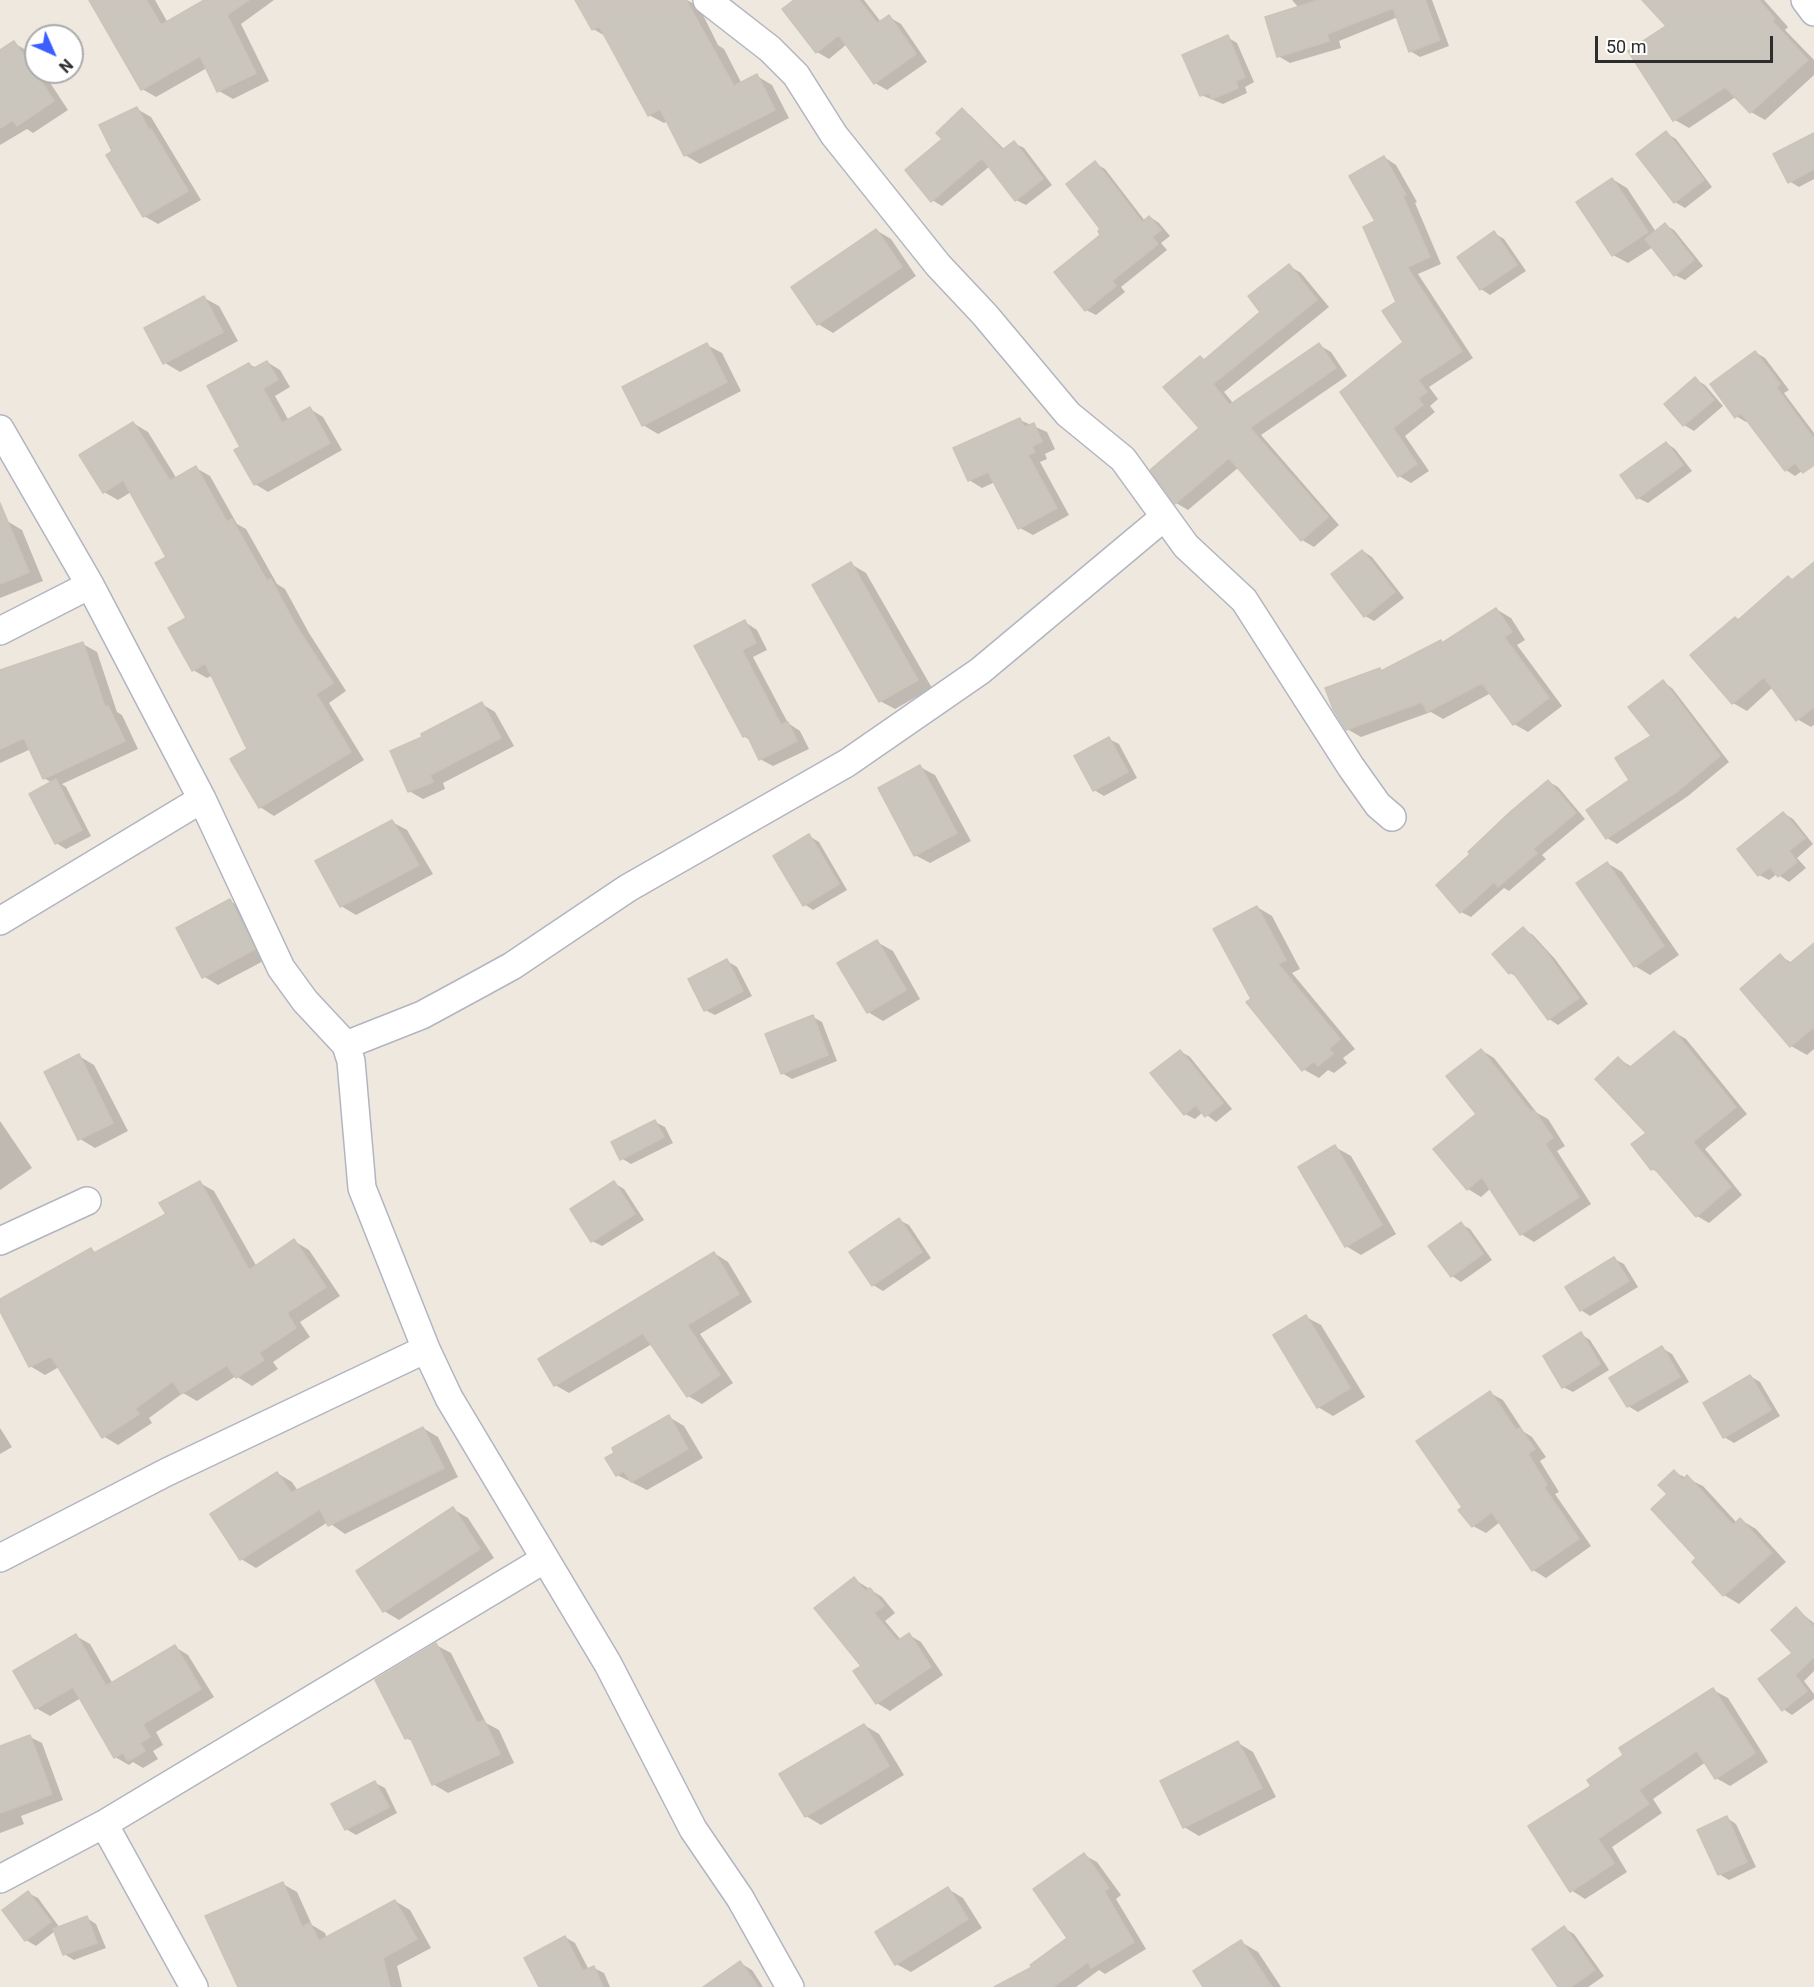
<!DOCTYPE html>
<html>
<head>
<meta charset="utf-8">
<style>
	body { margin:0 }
	#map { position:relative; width:1814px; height:1987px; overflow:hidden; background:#efe8de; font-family:Roboto,sans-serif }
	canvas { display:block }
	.north { position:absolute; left:24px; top:24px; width:60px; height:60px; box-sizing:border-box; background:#fff; border:2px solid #ababab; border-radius:50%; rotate:135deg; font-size:16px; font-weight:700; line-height:24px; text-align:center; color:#2d2d2d }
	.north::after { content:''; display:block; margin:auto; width:21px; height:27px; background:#3b5eff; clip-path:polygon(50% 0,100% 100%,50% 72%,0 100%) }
	.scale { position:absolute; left:1595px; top:36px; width:178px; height:27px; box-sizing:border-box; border:3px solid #2d2d2d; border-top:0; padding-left:8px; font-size:18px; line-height:21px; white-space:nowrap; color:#2d2d2d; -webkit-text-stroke:4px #fff; paint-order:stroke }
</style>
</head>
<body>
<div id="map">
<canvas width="1814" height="1987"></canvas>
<div class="north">N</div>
<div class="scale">50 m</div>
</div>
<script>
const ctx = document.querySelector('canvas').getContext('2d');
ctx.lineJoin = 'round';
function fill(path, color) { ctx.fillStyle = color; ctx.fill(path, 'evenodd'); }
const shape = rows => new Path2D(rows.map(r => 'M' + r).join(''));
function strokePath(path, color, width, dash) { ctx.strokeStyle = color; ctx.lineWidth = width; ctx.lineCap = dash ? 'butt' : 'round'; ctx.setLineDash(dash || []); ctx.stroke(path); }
const shadow = shape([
	[90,0,155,0,168,23,207,0,274,0,241,24,269,81,233,99,219,91,207,68,156,97,142,89],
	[577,0,687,0,699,7,718,45,724,49,742,84,757,76,772,85,789,118,700,164,685,155,668,121,664,123,649,115,607,37,593,29],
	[796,0,864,0,881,22,889,17,901,24,927,62,887,90,875,83,847,44,829,59,817,52],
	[1292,0,1432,0,1449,46,1420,57,1410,51,1398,17,1339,41,1341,48,1290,63,1278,56,1299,8],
	[1644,0,1764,0,1788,27,1785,30,1814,60,1814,75,1765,120,1751,112,1737,96,1689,128,1675,120,1668,26],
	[1227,37,1237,43,1254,82,1245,87,1247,93,1223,104,1201,95],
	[14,43,29,52,36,62,36,72,43,72,68,110,33,133,27,129,0,145,0,52],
	[137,109,151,117,201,200,158,224,144,216,114,152],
	[962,110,971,116,1005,150,1014,143,1024,148,1052,185,1026,205,1016,200,990,166,942,206,932,200],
	[1666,133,1676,139,1712,187,1685,208,1675,202,1638,155],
	[1814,136,1814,179,1799,187,1789,181],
	[1384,157,1396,165,1417,202,1415,203,1441,264,1418,274,1473,358,1429,387,1438,399,1430,406,1435,412,1405,436,1429,471,1411,483,1399,476,1342,392,1405,342,1377,222],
	[1095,163,1105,169,1145,221,1150,217,1159,223,1170,236,1161,243,1167,250,1121,287,1125,292,1096,315,1086,310,1102,235],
	[1612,179,1627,188,1656,232,1665,225,1674,230,1703,266,1685,280,1675,275,1653,247,1628,263,1613,255],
	[876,230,891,239,916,276,833,333,818,324],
	[1494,233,1504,239,1526,271,1490,295,1481,289],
	[1289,266,1301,273,1329,307,1224,392,1234,404,1319,345,1331,352,1347,376,1261,435,1339,525,1314,547,1302,540,1239,467,1188,510,1176,503,1201,428,1201,358,1205,360,1262,313],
	[204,298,219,306,238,341,180,372,165,363],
	[707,345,722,353,741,391,658,434,643,425],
	[1755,352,1765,358,1789,390,1784,393,1814,433,1814,462,1795,476,1786,470,1748,420,1746,422,1736,416],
	[267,362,280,370,290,387,275,396,289,421,310,409,323,417,342,450,268,492,255,484,243,447,249,364,256,368],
	[1695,379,1705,385,1723,406,1694,431,1684,425],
	[1020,420,1047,432,1055,449,1045,454,1047,459,1040,462,1069,515,1033,535,1020,528,995,482,982,488,969,480],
	[133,423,148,432,177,479,196,468,210,476,237,524,246,529,277,584,285,589,309,633,346,691,329,703,364,760,274,816,260,807,249,750,213,675,207,678,193,670,188,618,168,558,131,492,118,500,104,492],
	[1666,443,1675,449,1692,471,1648,503,1638,498],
	[7,521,22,530,43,581,0,598,0,524],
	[1363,551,1372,557,1404,598,1374,621,1365,616],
	[851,564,866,573,932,688,895,709,880,701],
	[1814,564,1814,725,1811,727,1797,719,1773,687,1747,711,1733,703,1735,618,1740,621,1789,578,1793,581],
	[1496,609,1511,618,1525,640,1517,645,1562,706,1528,732,1514,724,1491,693,1443,719,1431,712,1361,737,1347,729,1379,670,1383,672,1441,642,1444,644],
	[745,622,757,630,767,650,753,657,788,723,800,731,809,749,773,766,760,759,751,741,744,736,696,646],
	[83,644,97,652,117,712,122,715,138,749,62,784,66,787,91,836,66,849,56,843,52,783,44,778,31,749,0,763,0,673],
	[1663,682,1672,688,1729,762,1688,796,1617,844,1607,838,1653,737],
	[482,704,495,712,514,746,443,783,445,789,423,799,409,791,424,738],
	[1109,739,1119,744,1137,778,1104,796,1094,790],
	[920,767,935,775,971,841,930,863,915,855],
	[1549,782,1558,787,1585,819,1542,855,1546,859,1509,891,1504,888,1471,917,1461,912],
	[1783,813,1793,819,1813,844,1797,858,1806,868,1789,882,1777,874,1769,880,1759,875],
	[392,822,407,830,433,874,356,915,341,906],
	[809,836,819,842,847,890,813,910,804,904],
	[1607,863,1622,872,1679,955,1650,975,1635,966],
	[230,901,245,910,269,958,218,985,203,976],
	[1257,907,1272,916,1300,969,1292,973,1355,1049,1343,1058,1347,1063,1334,1073,1328,1070,1319,1078,1303,1069,1253,999],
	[1523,929,1533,935,1555,959,1588,1004,1558,1025,1549,1019,1519,978,1510,973],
	[877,942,893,951,920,999,883,1021,868,1012],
	[1814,945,1814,1049,1807,1055,1791,1046,1742,989,1780,956,1792,963],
	[727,961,737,967,752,996,715,1015,705,1010],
	[813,1017,822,1022,837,1061,792,1079,782,1073],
	[1674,1032,1686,1039,1747,1114,1705,1149,1742,1195,1709,1223,1697,1216,1662,1175,1652,1169,1633,1145,1648,1133,1619,1059,1632,1067],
	[1481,1050,1494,1058,1537,1113,1548,1119,1565,1146,1557,1151,1591,1204,1534,1242,1521,1234,1491,1188,1481,1197,1468,1189,1478,1115],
	[1180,1051,1190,1057,1232,1109,1216,1122,1203,1112,1195,1119,1185,1114],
	[79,1056,94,1065,128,1131,95,1148,80,1139],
	[0,1121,32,1168,0,1190],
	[655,1122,665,1127,673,1143,631,1164,621,1158],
	[1335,1147,1351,1156,1396,1234,1361,1255,1346,1246],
	[200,1183,214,1191,257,1267,294,1241,309,1250,340,1296,300,1322,310,1337,273,1362,278,1369,252,1386,236,1376,197,1401,183,1393,149,1418,152,1423,118,1445,103,1436,59,1367,45,1375,30,1366,0,1307,0,1301,91,1250,97,1253,168,1215],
	[614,1183,624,1189,644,1220,602,1246,592,1241],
	[899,1220,909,1225,931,1258,883,1291,873,1285],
	[1461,1224,1470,1229,1492,1260,1461,1282,1452,1276],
	[714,1253,728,1262,752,1302,700,1334,733,1383,702,1404,688,1396,652,1344,569,1393,555,1385,540,1359],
	[1614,1259,1624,1264,1638,1287,1590,1316,1581,1310],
	[1306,1317,1321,1325,1365,1397,1333,1416,1318,1407],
	[1581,1334,1590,1340,1609,1370,1573,1392,1563,1387],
	[1662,1348,1672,1354,1689,1382,1638,1412,1628,1406],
	[1750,1376,1760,1382,1780,1416,1734,1443,1724,1437],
	[1490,1393,1503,1400,1524,1432,1532,1437,1546,1457,1540,1461,1559,1492,1555,1494,1591,1546,1546,1578,1533,1570,1500,1522,1486,1533,1473,1526,1464,1507],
	[669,1417,684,1426,703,1458,647,1490,617,1475,616,1453],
	[0,1428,12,1447,0,1454],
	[423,1428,438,1437,458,1477,345,1534,328,1522,256,1568,241,1559,277,1473,292,1482,298,1491],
	[1674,1472,1703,1486,1737,1523,1741,1520,1756,1529,1786,1562,1739,1604,1724,1595,1669,1494],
	[453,1509,468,1518,494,1558,399,1620,384,1611],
	[854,1579,882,1597,895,1613,885,1621,901,1640,909,1635,921,1642,943,1675,890,1711,877,1703,863,1666],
	[1796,1609,1814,1623,1814,1671,1804,1681,1814,1694,1814,1699,1792,1715,1783,1709,1794,1653],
	[76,1636,90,1644,113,1684,175,1647,188,1655,214,1697,156,1732,163,1745,153,1751,158,1759,143,1768,133,1762,129,1765,115,1757,81,1698,50,1716,36,1708],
	[436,1645,451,1653,486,1723,499,1730,514,1763,448,1793,433,1784,414,1742,406,1738],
	[1713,1690,1728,1698,1768,1762,1730,1786,1716,1778,1706,1762,1653,1799,1662,1813,1612,1847,1627,1872,1585,1899,1571,1890,1593,1786],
	[864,1725,879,1734,904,1775,821,1825,806,1816],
	[30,1737,42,1743,63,1800,21,1816,24,1824,0,1833,0,1748],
	[1238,1743,1253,1752,1276,1797,1199,1836,1184,1827],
	[375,1783,385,1788,397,1813,356,1835,346,1829],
	[1727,1818,1736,1824,1756,1867,1729,1880,1719,1874],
	[1084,1855,1097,1862,1121,1895,1116,1899,1146,1949,1105,1974,1099,1970,1076,1987,998,1987,1034,1968,1069,1938],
	[283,1884,297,1892,312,1925,325,1933,327,1938,395,1901,410,1910,431,1948,397,1966,402,1987,239,1987],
	[948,1889,963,1898,982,1928,911,1972,896,1964],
	[28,1893,38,1898,60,1928,87,1918,96,1924,106,1948,74,1960,64,1954,55,1931,36,1946,26,1940],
	[1564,1928,1574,1934,1604,1976,1588,1987,1560,1987],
	[565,1937,575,1943,589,1970,594,1968,604,1973,610,1987,545,1987],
	[1241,1942,1258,1952,1281,1987,1204,1987],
	[740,1963,752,1970,763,1987,705,1987]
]);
const building = shape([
	[89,0,146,0,161,25,204,0,249,0,227,15,256,73,217,92,200,56,141,90,89,0],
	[575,0,686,0,734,86,757,74,775,110,684,156,660,109,648,116,599,26,592,30,575,0],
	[794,0,859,0,877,23,889,15,916,54,874,84,839,35,816,53,782,9,794,0],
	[1319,0,1425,0,1440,40,1409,52,1393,8,1327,34,1329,41,1277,57,1265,17,1319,0],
	[1642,0,1759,0,1775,19,1772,21,1808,60,1750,113,1725,87,1673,121,1628,51,1666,26,1642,0],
	[1228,35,1245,77,1236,81,1238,88,1212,99,1209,93,1200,96,1182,55,1228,35],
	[14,41,54,101,17,126,13,120,0,128,0,50,14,41],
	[137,107,149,130,151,129,188,191,143,217,106,155,112,151,99,125,137,107],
	[962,108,1002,150,1014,141,1043,179,1015,201,982,158,931,202,905,170,942,139,936,133,962,108],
	[1666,131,1704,180,1674,203,1636,154,1666,131],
	[1814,133,1814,169,1788,183,1773,154,1814,133],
	[1384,156,1406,195,1403,196,1430,257,1407,267,1462,351,1418,380,1427,392,1418,398,1423,405,1393,428,1417,464,1398,477,1340,392,1403,342,1382,311,1396,302,1363,227,1375,221,1349,176,1384,156],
	[1095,161,1142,222,1149,216,1161,230,1152,237,1158,244,1112,281,1116,286,1085,311,1054,272,1100,235,1098,231,1100,229,1066,184,1095,161],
	[1612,178,1648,232,1612,256,1576,202,1612,178],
	[1665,223,1694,260,1674,276,1645,239,1665,223],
	[876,229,902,267,817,325,791,287,876,229],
	[1494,231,1517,265,1480,290,1457,257,1494,231],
	[1289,264,1317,300,1213,384,1229,405,1319,343,1336,368,1250,428,1328,517,1301,541,1229,458,1175,504,1150,470,1199,428,1163,387,1200,356,1204,360,1260,312,1248,296,1289,264],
	[204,296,223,332,163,364,144,328,204,296],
	[707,343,727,382,642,426,622,387,707,343],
	[1755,351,1780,384,1776,387,1814,439,1814,465,1803,473,1795,463,1785,471,1741,413,1735,418,1710,384,1755,351],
	[267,361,278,380,263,388,282,423,310,407,330,443,254,485,234,450,240,447,207,386,249,363,252,369,267,361],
	[1695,377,1714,400,1683,426,1664,404,1695,377],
	[1020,418,1024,427,1034,423,1042,442,1032,446,1035,452,1028,455,1057,508,1018,529,988,472,968,481,953,448,1020,418],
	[133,422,170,481,196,466,227,522,232,519,267,581,271,579,295,624,333,683,316,694,351,752,259,808,230,759,247,749,205,663,192,671,168,628,186,618,155,563,166,557,123,480,103,493,79,455,133,422],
	[1666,442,1683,465,1637,499,1620,475,1666,442],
	[0,503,29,572,0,584,0,503],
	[1362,550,1395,592,1364,617,1331,574,1362,550],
	[851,562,918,680,879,702,812,585,851,562],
	[1814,562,1814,707,1796,721,1764,677,1732,704,1690,655,1735,617,1738,620,1788,576,1792,580,1814,562],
	[1496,608,1512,632,1504,637,1549,698,1513,725,1482,683,1427,712,1422,702,1346,730,1333,709,1325,688,1380,668,1381,671,1441,640,1442,643,1496,608],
	[745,620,756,643,742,650,781,725,788,722,797,741,759,760,747,735,743,737,694,646,745,620],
	[83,642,105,707,108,706,125,741,43,779,24,738,0,749,0,670,83,642],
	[1663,680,1720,756,1678,791,1606,839,1586,810,1629,780,1615,758,1651,736,1628,707,1663,680],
	[482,702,501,738,430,775,433,782,408,792,390,751,422,737,421,734,482,702],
	[1109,737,1128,772,1093,791,1074,756,1109,737],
	[920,765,957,833,914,856,878,788,920,765],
	[56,779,82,830,55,844,29,794,56,779],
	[1548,780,1576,813,1533,849,1537,853,1498,887,1494,882,1460,913,1436,885,1470,854,1468,852,1510,812,1548,780],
	[1783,812,1805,838,1789,851,1797,862,1778,877,1770,867,1758,876,1737,849,1783,812],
	[392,820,419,865,340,907,315,861,392,820],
	[809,834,839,884,803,906,773,856,809,834],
	[1607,862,1664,946,1634,967,1576,883,1607,862],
	[230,899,255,949,202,978,176,928,230,899],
	[1257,906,1286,960,1278,964,1340,1039,1329,1049,1333,1054,1318,1066,1314,1061,1302,1071,1246,1002,1251,999,1213,929,1257,906],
	[1523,927,1546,952,1579,998,1548,1020,1512,971,1509,974,1492,954,1523,927],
	[877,940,906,990,867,1013,837,963,877,940],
	[1814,943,1814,1027,1790,1047,1740,989,1780,954,1789,964,1814,943],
	[727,959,743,991,704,1011,688,979,727,959],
	[813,1015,828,1055,781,1074,765,1034,813,1015],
	[1674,1031,1736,1107,1693,1142,1731,1187,1696,1217,1654,1168,1651,1170,1631,1144,1646,1133,1595,1079,1618,1057,1629,1068,1674,1031],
	[1481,1049,1531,1112,1534,1110,1553,1138,1545,1144,1579,1197,1520,1235,1482,1177,1467,1190,1433,1149,1476,1114,1446,1076,1481,1049],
	[1180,1050,1223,1103,1205,1117,1196,1105,1184,1115,1150,1073,1180,1050],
	[79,1054,113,1123,78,1140,44,1072,79,1054],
	[655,1120,664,1137,620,1160,611,1142,655,1120],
	[1335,1145,1382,1225,1345,1247,1298,1167,1335,1145],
	[200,1181,249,1270,294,1239,326,1287,287,1313,296,1328,259,1353,264,1360,236,1378,227,1365,181,1394,173,1381,135,1409,139,1414,102,1438,51,1356,29,1367,0,1311,0,1299,91,1248,94,1253,166,1214,159,1203,200,1181],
	[614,1181,635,1214,591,1242,570,1209,614,1181],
	[899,1218,922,1252,872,1286,849,1252,899,1218],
	[1461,1222,1483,1254,1451,1277,1428,1246,1461,1222],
	[714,1252,739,1294,687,1325,720,1375,687,1397,643,1333,554,1386,538,1359,714,1252],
	[1614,1257,1629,1281,1580,1311,1565,1287,1614,1257],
	[1306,1315,1350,1388,1317,1408,1273,1335,1306,1315],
	[1581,1332,1600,1364,1562,1388,1543,1356,1581,1332],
	[1662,1346,1680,1377,1627,1407,1609,1378,1662,1346],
	[1750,1375,1771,1410,1723,1438,1703,1403,1750,1375],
	[1490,1391,1516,1430,1520,1428,1535,1449,1528,1454,1547,1485,1544,1487,1579,1539,1532,1571,1492,1512,1472,1527,1458,1510,1462,1507,1416,1441,1490,1391],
	[669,1415,688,1449,631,1482,624,1471,616,1476,605,1458,614,1453,612,1448,669,1415],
	[423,1427,444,1468,328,1526,320,1509,240,1560,210,1514,277,1472,291,1493,423,1427],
	[1674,1470,1683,1480,1687,1475,1733,1525,1740,1518,1772,1553,1723,1596,1692,1562,1696,1558,1651,1509,1667,1494,1658,1485,1674,1470],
	[453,1507,480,1549,383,1612,356,1571,453,1507],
	[854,1577,865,1591,870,1588,884,1606,874,1613,897,1641,909,1633,931,1667,876,1704,853,1671,861,1666,814,1608,854,1577],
	[1796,1607,1814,1627,1814,1657,1795,1675,1807,1691,1782,1711,1758,1679,1792,1653,1771,1630,1796,1607],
	[76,1634,106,1686,175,1645,201,1689,143,1724,150,1737,140,1743,145,1751,128,1761,123,1753,114,1758,73,1687,35,1709,13,1671,76,1634],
	[436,1643,477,1723,484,1720,500,1754,432,1785,410,1737,405,1739,375,1680,436,1643],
	[1713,1688,1755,1753,1715,1779,1697,1751,1639,1790,1649,1804,1598,1839,1614,1863,1570,1892,1528,1826,1591,1786,1587,1780,1623,1755,1619,1748,1713,1688],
	[864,1724,889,1766,805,1817,779,1774,864,1724],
	[30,1735,52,1794,0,1813,0,1746,30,1735],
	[1238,1741,1262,1788,1183,1828,1160,1781,1238,1741],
	[375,1781,389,1807,345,1830,331,1804,375,1781],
	[1727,1816,1747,1862,1718,1875,1697,1830,1727,1816],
	[1084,1853,1109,1888,1104,1891,1134,1942,1091,1968,1088,1962,1053,1987,994,1987,1032,1967,1030,1965,1067,1938,1033,1889,1084,1853],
	[283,1882,302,1927,310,1923,319,1941,395,1900,417,1939,383,1958,390,1987,238,1987,205,1916,283,1882],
	[948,1887,968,1919,895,1965,875,1932,948,1887],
	[28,1891,51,1922,25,1941,2,1910,28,1891],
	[87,1916,97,1943,63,1955,53,1929,87,1916],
	[1564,1926,1595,1970,1571,1987,1558,1987,1532,1949,1564,1926],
	[565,1936,583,1971,594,1966,603,1987,539,1987,524,1958,565,1936],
	[1241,1940,1272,1987,1203,1987,1193,1971,1241,1940],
	[740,1961,758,1987,703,1987,740,1961]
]);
const minor = shape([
	[707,0,770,49,796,75,834,135,938,265,985,315,1068,414,1123,459,1186,546,1244,600,1351,767,1378,805,1392,817],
	[1805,0,1814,12],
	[0,429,90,585,202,799,281,968,305,1001,346,1045,351,1061,362,1188,426,1349,449,1398,608,1664,693,1829,740,1898,790,1987],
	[0,631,90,585],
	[0,921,202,799],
	[346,1045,422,1015,470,989,512,966,628,888,847,763,980,671,1163,518],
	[0,1241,87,1201],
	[0,1558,167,1472,426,1349],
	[104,1824,194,1987],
	[0,1879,104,1824,545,1559]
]);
fill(shadow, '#0003');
fill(building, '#cbc6bd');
strokePath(building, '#cbc4b7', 1.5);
strokePath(minor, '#b2b5c1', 30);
strokePath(minor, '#fff', 27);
</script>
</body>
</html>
